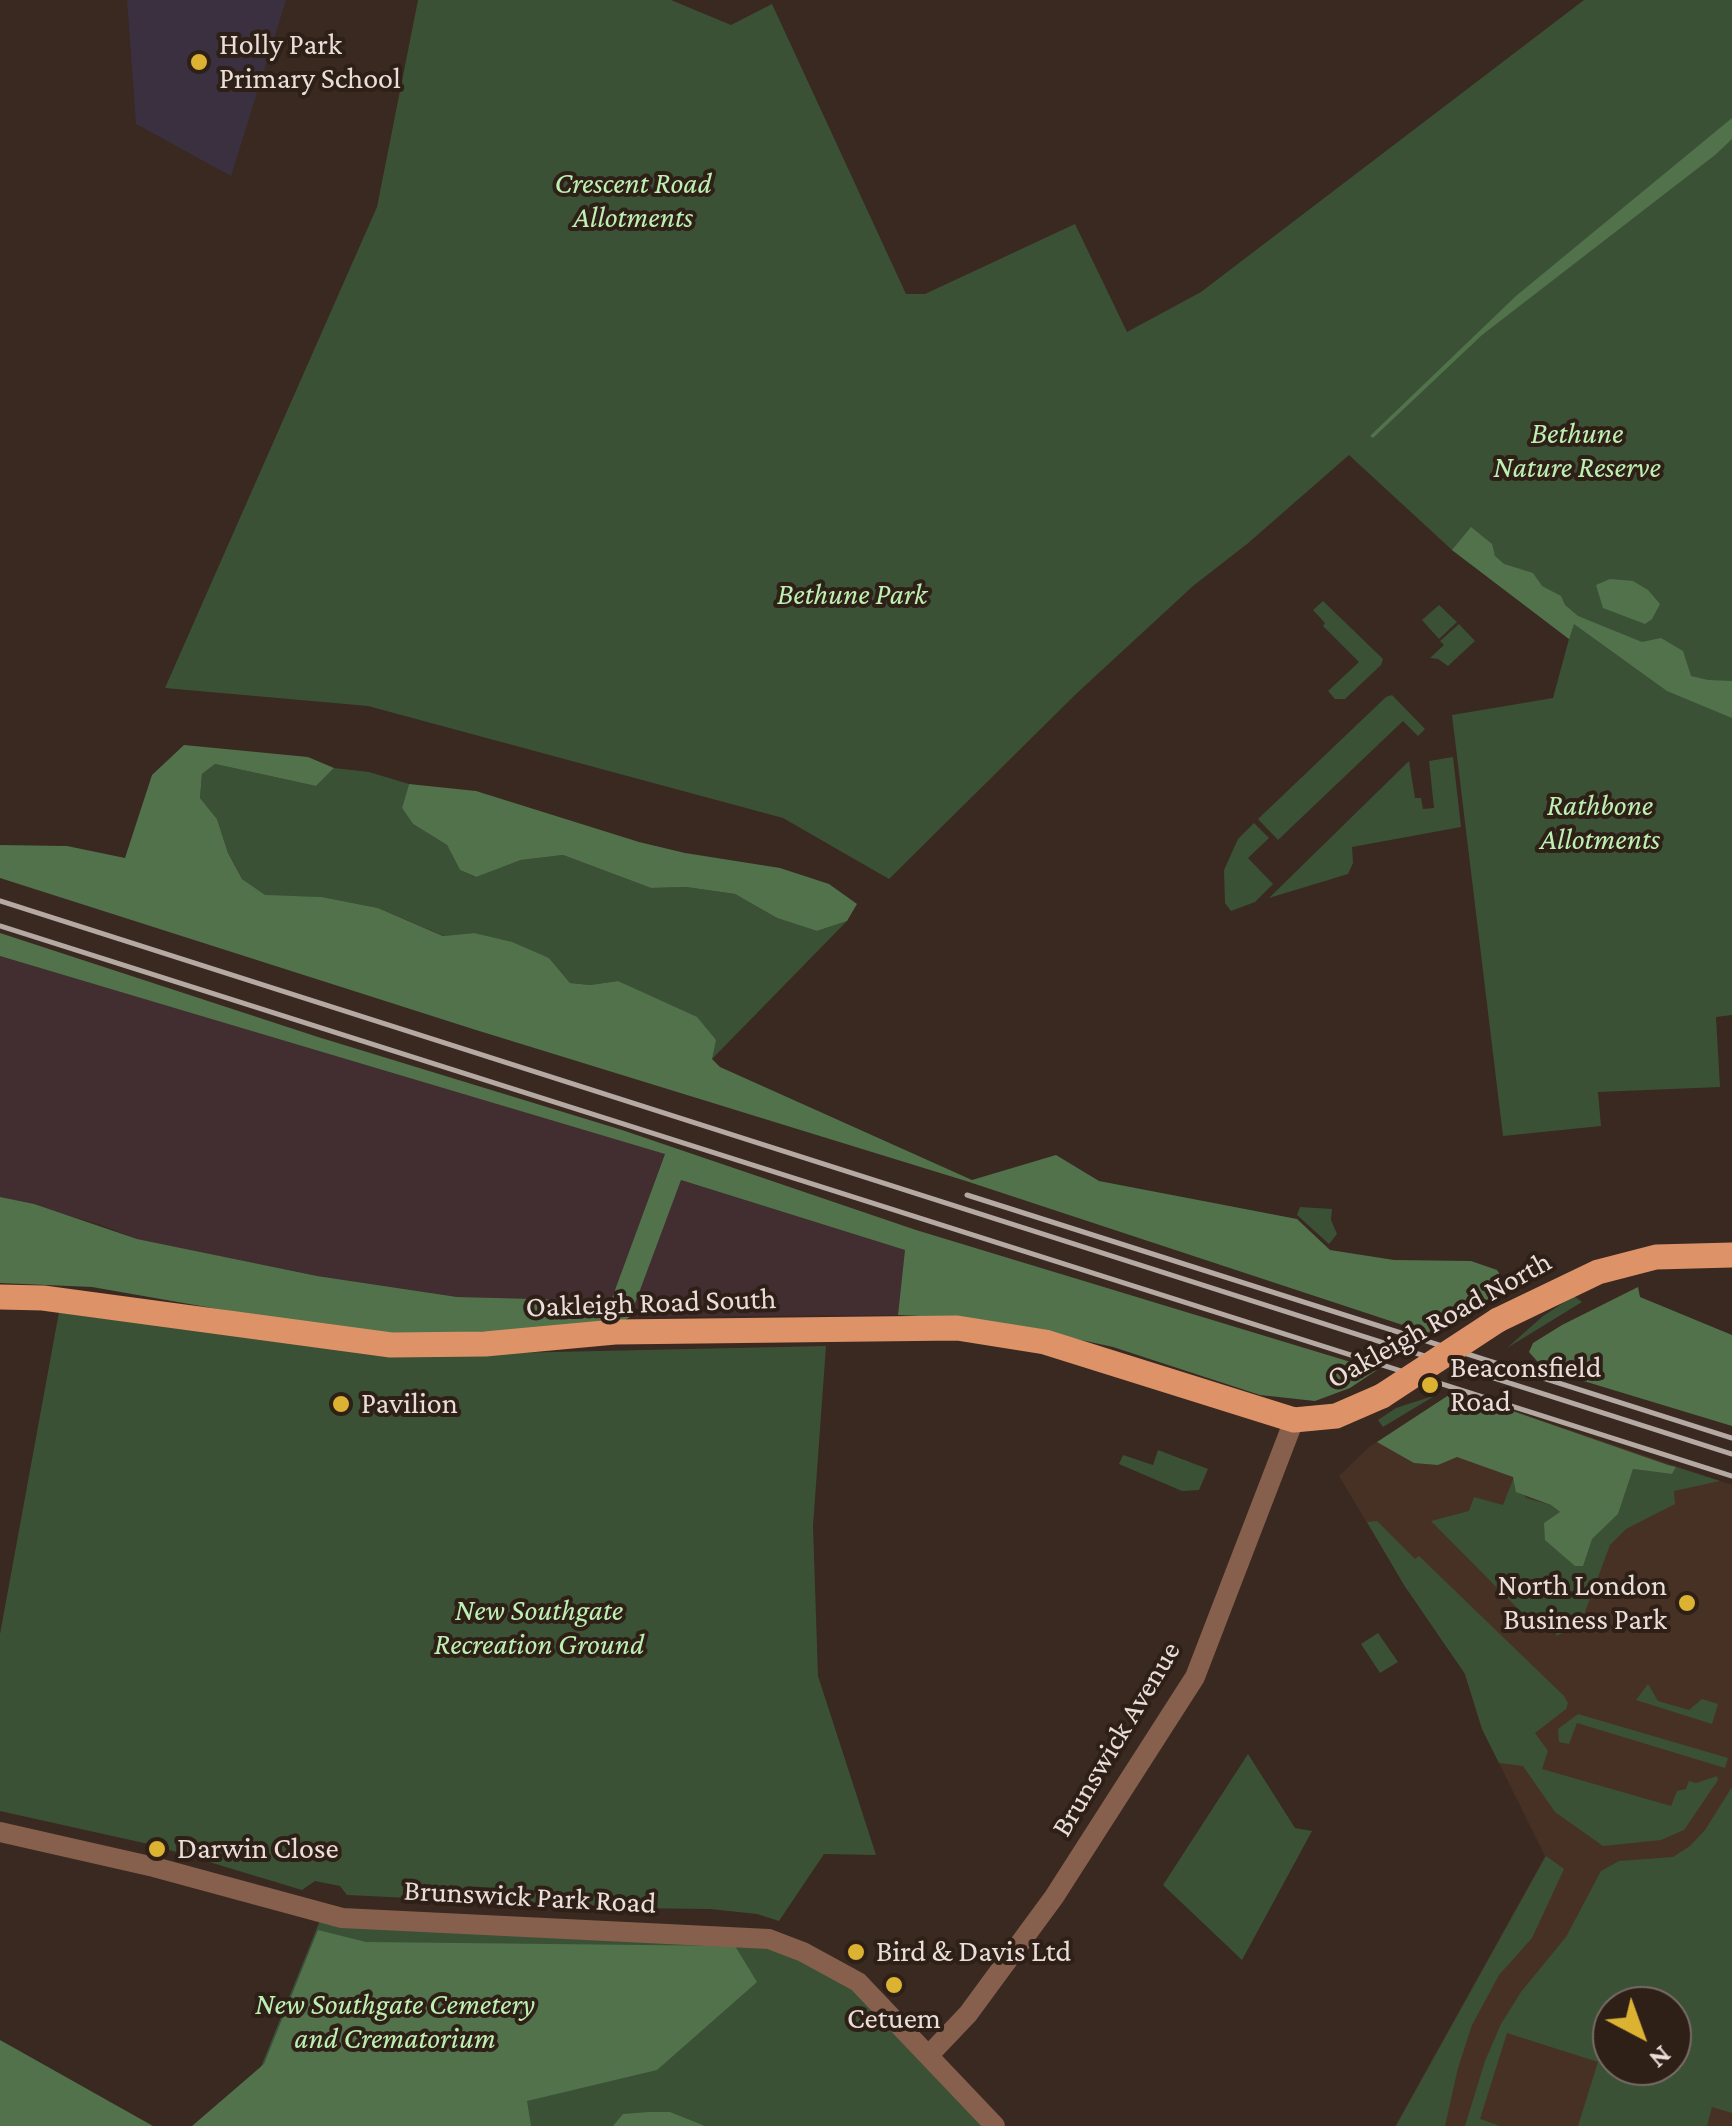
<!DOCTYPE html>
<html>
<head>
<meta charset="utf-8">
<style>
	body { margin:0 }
	#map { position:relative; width:1732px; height:2126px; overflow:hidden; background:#392921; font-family:"Crimson Pro",serif }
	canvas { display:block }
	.north { position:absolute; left:1592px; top:1986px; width:100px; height:100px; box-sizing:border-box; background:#2e1f17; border:2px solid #796b65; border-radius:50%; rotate:139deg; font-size:28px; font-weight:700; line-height:40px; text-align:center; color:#e9ded9 }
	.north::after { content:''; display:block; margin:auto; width:35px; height:45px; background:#dcb233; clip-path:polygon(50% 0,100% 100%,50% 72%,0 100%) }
</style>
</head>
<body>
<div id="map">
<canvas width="1732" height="2126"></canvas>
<div class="north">N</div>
</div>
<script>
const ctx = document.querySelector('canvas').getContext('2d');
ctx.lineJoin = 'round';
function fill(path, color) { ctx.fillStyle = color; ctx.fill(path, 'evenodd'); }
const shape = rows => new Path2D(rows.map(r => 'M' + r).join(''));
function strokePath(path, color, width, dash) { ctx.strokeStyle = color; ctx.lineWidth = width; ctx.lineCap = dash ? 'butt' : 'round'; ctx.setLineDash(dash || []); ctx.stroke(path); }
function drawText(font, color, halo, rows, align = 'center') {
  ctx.font = font + ' "Crimson Pro",serif'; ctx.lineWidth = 8; ctx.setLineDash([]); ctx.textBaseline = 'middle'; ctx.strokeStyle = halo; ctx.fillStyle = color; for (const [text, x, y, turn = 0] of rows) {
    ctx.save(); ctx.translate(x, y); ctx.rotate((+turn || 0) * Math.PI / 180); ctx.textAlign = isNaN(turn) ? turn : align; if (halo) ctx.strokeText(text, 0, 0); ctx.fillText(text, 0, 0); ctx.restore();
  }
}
const built = shape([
	[1455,1391,1732,1485,1732,2126,1395,2126,1545,1856,1482,1729,1464,1672,1406,1588,1339,1476,1369,1447],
	[1612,2006,1672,2006,1672,2066,1612,2066]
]);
const industrial = shape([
	[0,956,665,1153,612,1301,457,1297,317,1276,137,1239,99,1224,0,1197],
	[680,1180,905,1250,898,1315,630,1317]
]);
const education = shape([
	[127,0,286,0,231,176,136,124]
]);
const green = shape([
	[418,0,671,0,731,25,772,4,906,294,925,294,1075,224,1127,332,1201,292,1584,0,1732,0,1732,1015,1716,1017,1720,1087,1598,1092,1601,1126,1503,1136,1452,715,1553,698,1569,639,1452,550,1349,455,1247,544,1193,586,1076,694,889,879,783,818,368,706,165,688,377,207],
	[1323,601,1383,659,1381,665,1345,699,1335,699,1328,691,1359,662,1323,626,1325,623,1313,610],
	[1439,605,1457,622,1439,639,1422,620],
	[1459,624,1475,641,1448,666,1438,659,1430,658,1444,645,1440,641],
	[1392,695,1425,729,1418,736,1403,721,1278,840,1258,819,1386,697],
	[1453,757,1461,827,1352,847,1353,863,1348,874,1269,898,1409,761,1415,798,1421,798,1423,809,1434,808,1429,761],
	[215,764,316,786,334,768,369,772,409,784,402,808,413,824,447,845,460,870,475,877,521,860,563,855,651,888,686,887,735,894,777,918,817,931,847,921,712,1059,650,997,618,981,590,985,570,983,549,958,474,933,444,936,378,908,322,897,265,896,242,879,228,853,217,819,200,798,202,774],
	[1254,823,1269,838,1248,858,1273,884,1255,902,1231,911,1225,903,1224,870,1238,839],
	[1300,1207,1332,1209,1331,1220,1337,1234,1329,1244,1297,1215],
	[1574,1296,1582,1302,1507,1348,1543,1316],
	[59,1312,417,1355,826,1346,813,1526,818,1676,876,1855,824,1854,779,1921,757,1914,710,1909,621,1908,347,1895,340,1886,315,1881,302,1890,153,1845,0,1811,0,1634],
	[1436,1395,1383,1427,1378,1420,1396,1408],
	[1158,1450,1208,1469,1199,1490,1182,1491,1119,1464,1123,1455,1153,1465],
	[1676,1467,1720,1481,1674,1491,1675,1504,1626,1529,1610,1545,1583,1617,1572,1629,1556,1636,1556,1631,1538,1629,1431,1521,1469,1511,1474,1497,1503,1505,1514,1477,1526,1498,1551,1505,1592,1539,1618,1514,1633,1469,1672,1474],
	[1377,1521,1415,1559,1419,1556,1564,1696,1568,1703,1566,1709,1535,1733,1548,1751,1542,1769,1671,1806,1677,1791,1686,1789,1689,1781,1696,1783,1717,1776,1718,1780,1684,1830,1661,1840,1603,1846,1555,1812,1523,1766,1499,1763,1482,1729,1465,1674,1404,1585,1367,1522],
	[1378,1633,1398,1662,1380,1673,1361,1644],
	[1648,1684,1658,1701,1689,1710,1702,1699,1718,1704,1712,1724,1636,1700],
	[1578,1714,1728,1758,1725,1768,1577,1723,1569,1744,1559,1742,1558,1729],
	[1248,1754,1295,1828,1312,1831,1242,1960,1163,1885],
	[1732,1787,1732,2113,1712,2107,1707,2126,1578,2126,1598,2062,1507,2033,1480,2119,1500,2126,1465,2126,1485,2061,1501,2024,1521,1992,1566,1937,1601,1871,1619,1861,1673,1857,1690,1846,1705,1830],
	[1612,2006,1672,2006,1672,2066,1612,2066],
	[1546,1856,1564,1869,1532,1938,1499,1975,1472,2025,1458,2068,1445,2126,1396,2126],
	[323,1913,766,1940,858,1981,997,2126,237,2126]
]);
const forest = shape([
	[1732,118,1732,139,1715,155,1482,335,1373,438,1370,436,1516,296],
	[1471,527,1492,544,1495,556,1504,564,1533,573,1542,586,1561,596,1565,605,1578,616,1642,642,1661,638,1683,651,1691,676,1708,680,1732,681,1732,718,1667,691,1574,624,1569,639,1452,550],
	[1610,579,1633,581,1648,590,1660,604,1652,619,1645,624,1603,608,1596,585],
	[184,745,308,757,334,768,316,786,215,764,202,774,200,798,217,819,228,853,242,879,265,895,322,897,378,908,443,936,474,933,512,942,549,958,570,983,590,985,618,981,697,1017,716,1040,712,1059,720,1067,972,1180,1056,1155,1099,1181,1297,1219,1330,1250,1394,1260,1471,1261,1497,1270,1508,1287,1433,1335,966,1181,476,1030,0,878,0,845,67,846,125,858,152,775],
	[409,784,476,791,639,842,685,853,780,868,829,884,857,904,847,921,817,931,777,918,735,894,686,887,651,888,563,855,521,860,476,877,460,870,447,845,413,824,402,808],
	[0,933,318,1037,622,1130,916,1230,1377,1370,1350,1388,1315,1401,1260,1395,1113,1347,1031,1329,960,1318,898,1315,905,1250,681,1180,630,1317,613,1327,372,1336,92,1287,0,1283,0,1197,34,1204,137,1239,317,1276,457,1297,611,1301,665,1154,0,956],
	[1638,1287,1640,1297,1732,1335,1732,1426,1544,1369,1529,1352,1533,1343,1562,1325],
	[1455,1391,1668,1465,1676,1467,1672,1474,1633,1469,1618,1514,1592,1539,1583,1566,1575,1566,1545,1540,1544,1523,1560,1512,1551,1505,1516,1492,1513,1477,1457,1457,1438,1465,1414,1463,1377,1442],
	[318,1930,366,1942,735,1946,757,1982,657,2070,527,2101,531,2126,192,2126,264,2064],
	[0,2040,153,2126,0,2126],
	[649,2112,670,2112,705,2126,613,2126,623,2114]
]);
const minor = shape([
	[0,1832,154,1867,342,1918,769,1939,803,1952,858,1982,995,2126],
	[929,2055,968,2014,1054,1897,1195,1677,1294,1420]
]);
const major = shape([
	[0,1297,43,1298,391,1345,485,1344,615,1332,957,1328,1045,1342,1294,1420,1336,1416,1382,1396],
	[1498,1320,1598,1272,1656,1257,1732,1255]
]);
const rail = shape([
	[0,901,1732,1454],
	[0,926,1732,1476],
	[967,1195,1732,1438]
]);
const majorBridge = shape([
	[1382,1396,1498,1320]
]);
const markers = [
	[199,62,10,"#dcb233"],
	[1430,1385,10,"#dcb233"],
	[341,1404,10,"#dcb233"],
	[1687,1603,10,"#dcb233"],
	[157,1849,10,"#dcb233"],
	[856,1952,10,"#dcb233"],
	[894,1985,10,"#dcb233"]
];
const poiNames = [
	["Holly Park",219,45],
	["Primary School",219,79],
	["Beaconsfield",1450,1368],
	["Road",1450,1402],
	["Pavilion",361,1404],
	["North London",1667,1586,"right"],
	["Business Park",1667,1620,"right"],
	["Darwin Close",177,1849],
	["Bird & Davis Ltd",876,1952],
	["Cetuem",894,2019,"center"]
];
const parkNames = [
	["Crescent Road",633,184],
	["Allotments",633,218],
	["Bethune",1577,434],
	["Nature Reserve",1577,468],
	["Bethune Park",852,595],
	["Rathbone",1600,806],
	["Allotments",1600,840],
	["New Southgate",539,1611],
	["Recreation Ground",539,1645],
	["New Southgate Cemetery",395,2005],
	["and Crematorium",395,2039]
];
const streetNames = [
	["Oakleigh Road South",651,1303,-2],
	["Oakleigh Road North",1439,1320,-29],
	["Brunswick Avenue",1116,1739,-59],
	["Brunswick Park Road",530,1897,3]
];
fill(built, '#473125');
fill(industrial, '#422e30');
fill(education, '#3b303f');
fill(green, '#3a5136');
fill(forest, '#52724c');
strokePath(minor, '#86604c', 20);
strokePath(major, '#de9267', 25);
strokePath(rail, '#b5a9a3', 5);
strokePath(majorBridge, '#de9267', 25);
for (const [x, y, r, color] of markers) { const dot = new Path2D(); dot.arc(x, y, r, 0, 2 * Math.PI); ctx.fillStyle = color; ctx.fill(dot); strokePath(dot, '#2e1f17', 4); }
drawText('30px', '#e9ded9', '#2e1f17', poiNames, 'left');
drawText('italic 30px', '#bdf0b2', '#2e1f17', parkNames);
drawText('30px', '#e9ded9', '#2e1f17', streetNames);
</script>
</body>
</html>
